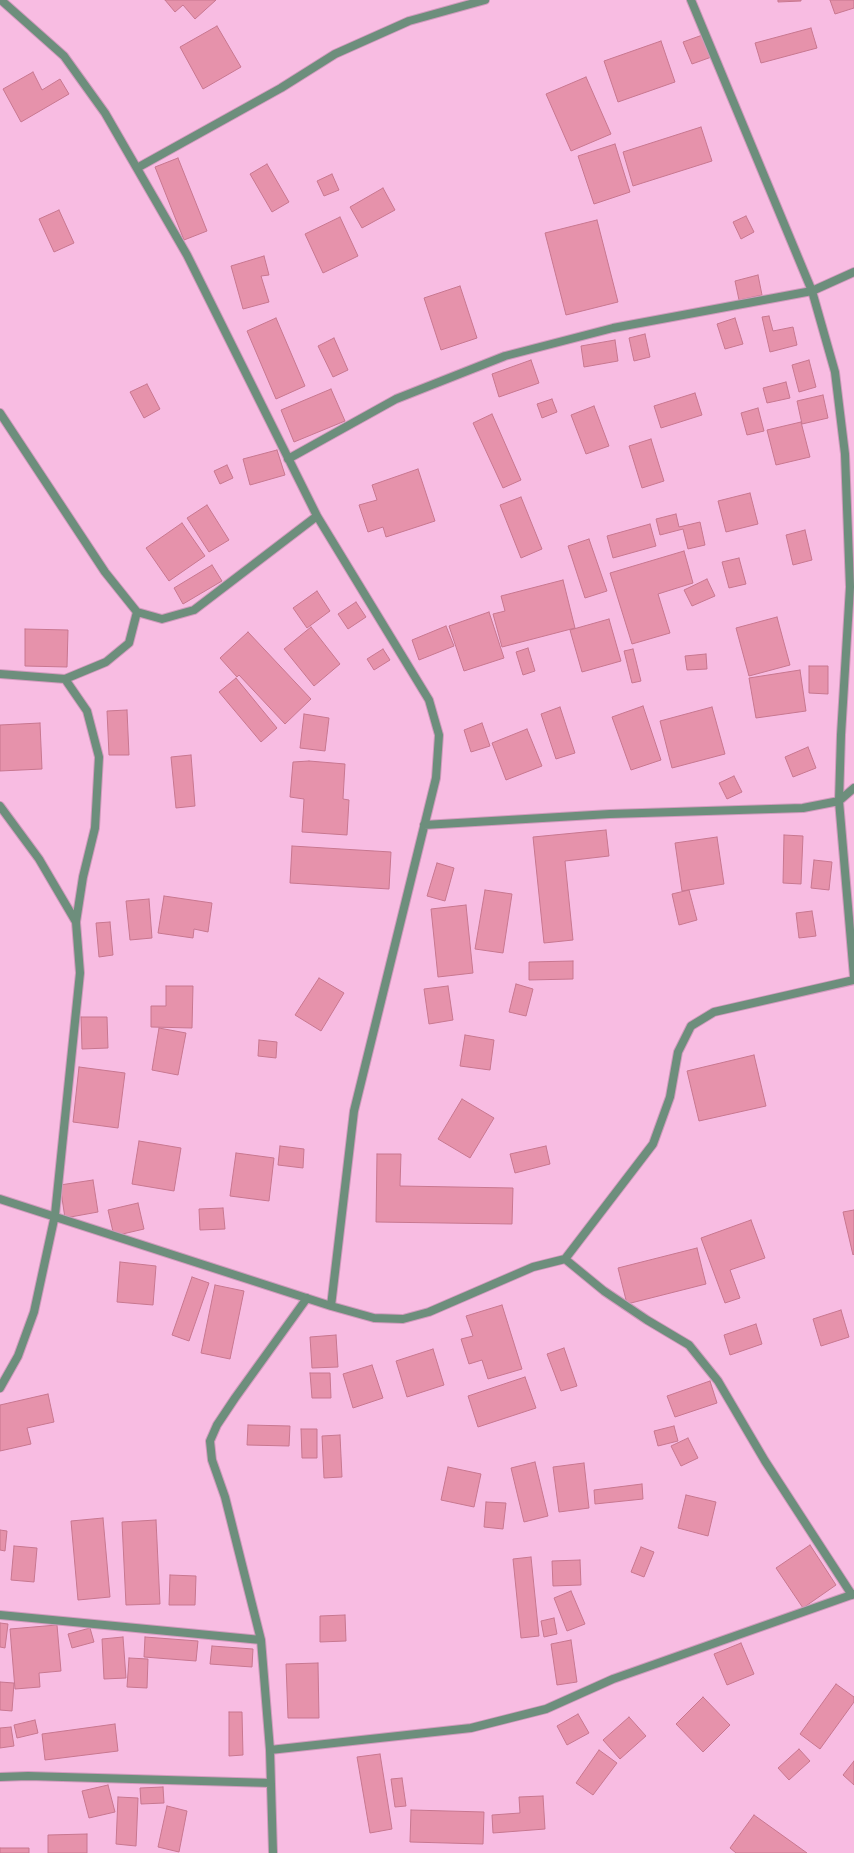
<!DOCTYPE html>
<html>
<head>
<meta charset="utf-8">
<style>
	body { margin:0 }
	canvas { display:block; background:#f8bce2 }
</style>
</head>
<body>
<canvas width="854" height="1853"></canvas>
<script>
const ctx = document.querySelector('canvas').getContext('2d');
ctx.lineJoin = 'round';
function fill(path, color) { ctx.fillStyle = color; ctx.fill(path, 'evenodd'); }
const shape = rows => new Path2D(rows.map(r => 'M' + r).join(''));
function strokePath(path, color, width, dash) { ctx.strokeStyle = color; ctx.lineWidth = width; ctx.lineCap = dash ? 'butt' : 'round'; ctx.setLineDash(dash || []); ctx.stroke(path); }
const building = shape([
	[165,0,216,0,195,19,183,5,175,12,165,0],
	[778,0,801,0,801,1,778,2,778,0],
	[830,0,854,0,854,8,835,14,830,0],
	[217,26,241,67,203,89,180,47,217,26],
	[811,28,817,48,761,63,755,43,811,28],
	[708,33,717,55,692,64,683,42,708,33],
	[661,41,675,82,618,102,604,61,661,41],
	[33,72,42,90,60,79,69,94,21,122,3,89,33,72],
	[586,77,611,134,571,151,546,94,586,77],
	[701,127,712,161,633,186,623,152,701,127],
	[615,144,630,192,594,204,578,156,615,144],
	[178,158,207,231,184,240,155,167,178,158],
	[267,164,289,202,272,212,250,174,267,164],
	[332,174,339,190,324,196,317,181,332,174],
	[383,188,395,210,362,228,350,207,383,188],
	[59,210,74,243,54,252,39,219,59,210],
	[746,216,754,232,741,239,733,222,746,216],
	[340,217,358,256,323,273,305,234,340,217],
	[597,220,618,302,566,315,545,233,597,220],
	[264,256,269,275,261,276,269,302,243,309,231,266,264,256],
	[758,275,762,295,739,300,735,281,758,275],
	[460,286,477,338,441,350,424,298,460,286],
	[769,316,773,331,793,327,797,345,770,352,762,317,769,316],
	[276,318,305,386,276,399,247,331,276,318],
	[735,318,743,344,725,349,717,324,735,318],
	[645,334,650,357,634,361,629,338,645,334],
	[334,338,348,370,333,377,318,346,334,338],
	[615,340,618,361,584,367,581,346,615,340],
	[531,360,539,383,499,397,492,374,531,360],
	[809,360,816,387,799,392,792,365,809,360],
	[786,382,790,398,767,403,763,388,786,382],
	[147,384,160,409,144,418,130,392,147,384],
	[331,389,345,421,294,442,281,410,331,389],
	[695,393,702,415,661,428,654,406,695,393],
	[823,395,828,418,802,424,797,401,823,395],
	[552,399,557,412,542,418,537,404,552,399],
	[594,406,609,446,586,454,571,415,594,406],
	[758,408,764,431,747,435,741,413,758,408],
	[492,414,521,480,503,488,473,423,492,414],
	[801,422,810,457,776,465,767,430,801,422],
	[651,439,664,481,642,488,629,446,651,439],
	[277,450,285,475,250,485,243,459,277,450],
	[227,465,233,478,220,484,214,471,227,465],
	[418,469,435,521,386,537,383,527,368,532,359,505,377,500,372,485,418,469],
	[750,493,758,524,726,532,718,501,750,493],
	[521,497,542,549,521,558,500,505,521,497],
	[207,505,229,540,209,552,187,518,207,505],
	[676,514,679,527,700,522,705,545,688,549,683,529,660,535,656,519,676,514],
	[182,523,205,556,169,581,146,548,182,523],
	[650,524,656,546,613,558,607,536,650,524],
	[805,530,812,560,793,565,786,535,805,530],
	[589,539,607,591,585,598,568,546,589,539],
	[684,551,693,583,658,594,670,633,632,644,610,573,684,551],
	[739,558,746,584,729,588,722,562,739,558],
	[212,565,222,581,183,604,174,588,212,565],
	[707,579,715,596,692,606,684,590,707,579],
	[563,580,575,628,502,647,493,614,505,611,501,596,563,580],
	[317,591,330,611,307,628,293,608,317,591],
	[356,602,366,617,348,629,338,614,356,602],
	[489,612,504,658,464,671,449,626,489,612],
	[777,617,790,665,749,676,736,628,777,617],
	[609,619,621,661,582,672,570,630,609,619],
	[446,626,454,646,419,660,412,640,446,626],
	[311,627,340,664,314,686,284,649,311,627],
	[25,629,68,630,67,667,25,666,25,629],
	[248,632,311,699,285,724,239,675,237,677,220,658,248,632],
	[528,648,535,671,523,675,516,652,528,648],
	[383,649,390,660,374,670,367,659,383,649],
	[633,649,641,681,632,683,624,651,633,649],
	[706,654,707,669,687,670,685,656,706,654],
	[809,666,828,666,828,694,809,693,809,666],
	[800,670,806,711,756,718,749,678,800,670],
	[236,678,277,728,261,742,219,692,236,678],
	[643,706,661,760,631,770,612,717,643,706],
	[560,707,575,753,556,759,541,714,560,707],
	[712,707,725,754,672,768,660,721,712,707],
	[127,710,129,755,109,755,107,711,127,710],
	[304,714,329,718,325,751,300,748,304,714],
	[40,723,42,769,0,771,0,725,40,723],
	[482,723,490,746,471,752,464,730,482,723],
	[527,729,542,766,506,780,492,743,527,729],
	[808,747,816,768,793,777,785,757,808,747],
	[191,755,195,806,176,808,171,757,191,755],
	[309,761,345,764,343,799,349,800,347,835,302,832,304,799,290,797,293,762,309,761],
	[734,776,742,792,727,799,719,783,734,776],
	[606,830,609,856,565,861,573,940,544,943,533,837,606,830],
	[784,835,803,836,801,884,783,883,784,835],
	[717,837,724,884,682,891,675,843,717,837],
	[292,846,391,852,389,889,290,883,292,846],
	[814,860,832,862,829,890,811,888,814,860],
	[437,863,454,868,445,901,427,896,437,863],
	[485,890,512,894,503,953,475,949,485,890],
	[689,890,697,920,679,925,672,894,689,890],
	[164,896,212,903,208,932,194,929,193,938,158,933,164,896],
	[149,899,152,938,130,940,126,901,149,899],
	[466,905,473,973,438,977,431,909,466,905],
	[812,911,816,936,799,938,796,913,812,911],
	[110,922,113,955,99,957,96,923,110,922],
	[573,961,573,979,529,980,529,962,573,961],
	[319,978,344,993,321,1031,295,1015,319,978],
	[516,984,533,989,526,1016,509,1012,516,984],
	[166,986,193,986,192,1028,151,1027,151,1006,166,1006,166,986],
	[448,986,453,1020,429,1024,424,989,448,986],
	[81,1017,107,1017,108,1048,82,1049,81,1017],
	[159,1028,186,1033,178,1075,152,1070,159,1028],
	[465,1035,494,1040,490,1070,460,1066,465,1035],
	[259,1040,277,1042,276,1058,258,1056,259,1040],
	[754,1055,766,1106,699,1121,687,1071,754,1055],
	[79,1067,125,1073,118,1128,73,1122,79,1067],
	[462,1099,494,1118,470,1158,438,1139,462,1099],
	[139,1141,181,1148,174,1191,132,1184,139,1141],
	[280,1146,304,1149,303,1168,278,1165,280,1146],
	[546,1146,550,1164,515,1173,510,1154,546,1146],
	[236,1153,274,1158,269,1201,230,1196,236,1153],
	[377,1154,401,1154,400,1186,513,1188,512,1224,376,1222,377,1154],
	[93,1180,98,1212,65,1218,60,1185,93,1180],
	[138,1203,144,1229,114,1236,108,1210,138,1203],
	[223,1208,225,1229,200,1230,199,1209,223,1208],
	[854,1210,854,1254,853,1255,843,1212,854,1210],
	[751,1220,765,1258,730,1270,740,1298,725,1303,701,1238,751,1220],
	[697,1248,706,1284,627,1304,618,1268,697,1248],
	[120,1262,156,1266,153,1305,117,1302,120,1262],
	[192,1277,209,1283,189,1341,172,1335,192,1277],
	[215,1285,244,1291,230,1359,201,1353,215,1285],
	[502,1305,522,1369,488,1379,482,1360,469,1364,461,1339,473,1336,466,1316,502,1305],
	[841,1310,849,1337,821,1346,813,1319,841,1310],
	[756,1324,762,1344,730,1355,724,1335,756,1324],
	[336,1335,338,1367,312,1368,310,1337,336,1335],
	[564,1348,577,1386,561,1391,547,1354,564,1348],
	[433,1349,444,1385,407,1397,396,1361,433,1349],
	[372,1365,383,1398,353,1408,343,1374,372,1365],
	[310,1373,330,1373,331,1398,312,1398,310,1373],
	[525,1377,536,1408,478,1427,468,1396,525,1377],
	[710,1381,717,1403,675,1417,667,1396,710,1381],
	[48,1394,54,1422,27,1428,31,1444,0,1451,0,1405,48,1394],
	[248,1425,290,1426,289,1446,247,1445,248,1425],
	[674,1426,678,1441,658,1446,654,1431,674,1426],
	[301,1429,317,1429,317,1458,302,1458,301,1429],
	[340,1435,342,1477,324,1478,322,1436,340,1435],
	[688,1438,698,1458,681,1466,671,1446,688,1438],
	[535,1462,548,1516,524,1522,511,1468,535,1462],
	[584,1463,589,1508,559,1512,553,1467,584,1463],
	[448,1467,481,1474,474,1507,441,1500,448,1467],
	[642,1484,643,1499,595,1504,594,1490,642,1484],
	[686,1495,716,1502,708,1536,678,1528,686,1495],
	[486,1502,506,1503,503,1529,484,1527,486,1502],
	[103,1518,110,1597,78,1600,71,1521,103,1518],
	[156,1520,160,1604,126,1605,122,1522,156,1520],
	[0,1530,7,1531,5,1551,0,1550,0,1530],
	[810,1545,836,1585,803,1608,776,1568,810,1545],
	[14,1546,37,1548,34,1582,11,1580,14,1546],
	[641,1547,654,1552,644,1577,631,1572,641,1547],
	[531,1557,539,1636,521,1638,513,1559,531,1557],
	[580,1560,581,1585,553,1586,552,1561,580,1560],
	[170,1575,196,1576,195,1605,169,1605,170,1575],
	[571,1591,585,1624,567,1631,554,1598,571,1591],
	[345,1615,346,1641,320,1642,320,1616,345,1615],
	[554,1618,557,1634,544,1637,541,1621,554,1618],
	[0,1623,8,1624,5,1648,0,1647,0,1623],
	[57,1625,61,1671,39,1673,40,1687,15,1689,10,1629,57,1625],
	[90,1628,94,1642,72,1648,68,1634,90,1628],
	[123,1637,126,1678,104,1679,102,1639,123,1637],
	[145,1637,198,1641,196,1661,144,1657,145,1637],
	[571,1640,577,1682,557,1685,551,1644,571,1640],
	[741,1643,754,1674,727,1685,714,1654,741,1643],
	[212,1646,253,1649,252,1667,210,1664,212,1646],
	[129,1658,148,1659,147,1688,127,1687,129,1658],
	[318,1663,319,1718,288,1718,286,1664,318,1663],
	[0,1682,14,1683,12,1711,0,1710,0,1682],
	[836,1684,854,1697,854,1702,820,1749,800,1734,836,1684],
	[703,1697,730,1725,703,1752,676,1724,703,1697],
	[229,1712,242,1712,243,1755,229,1756,229,1712],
	[578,1714,589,1733,567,1745,557,1726,578,1714],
	[629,1717,646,1736,620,1759,603,1740,629,1717],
	[35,1720,38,1733,17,1738,14,1725,35,1720],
	[115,1724,118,1751,45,1760,42,1734,115,1724],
	[11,1727,14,1746,0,1748,0,1728,11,1727],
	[799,1749,810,1761,789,1780,778,1768,799,1749],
	[599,1750,617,1763,593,1795,576,1783,599,1750],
	[380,1754,392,1829,370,1833,357,1757,380,1754],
	[854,1761,854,1785,843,1775,854,1761],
	[402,1778,406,1806,395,1807,391,1779,402,1778],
	[108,1785,115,1812,89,1818,82,1791,108,1785],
	[163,1787,164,1803,141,1804,140,1788,163,1787],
	[543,1796,545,1829,493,1833,492,1815,520,1813,519,1797,543,1796],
	[118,1797,138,1798,136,1846,116,1844,118,1797],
	[167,1806,187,1811,179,1852,158,1847,167,1806],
	[411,1810,484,1812,483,1844,410,1842,411,1810],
	[754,1815,807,1853,736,1853,730,1848,754,1815],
	[87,1834,87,1853,48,1853,48,1835,87,1834],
	[0,1848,29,1848,29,1853,0,1853,0,1848]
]);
const street = shape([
	[1,0,64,56,105,113,187,255,317,516,429,700,439,735,436,778,354,1111,331,1306],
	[691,0,812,291,835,372,845,454,850,587,841,735,839,801,854,977],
	[137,168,281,88,335,54,409,21,485,0],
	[0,413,105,572,137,612,162,619,194,610,317,516],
	[288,459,396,399,505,356,613,328,812,291,854,272],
	[0,674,65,679,106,662,129,643,137,612],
	[0,806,39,859,76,922],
	[424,825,610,814,803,808,839,801,854,788],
	[0,1199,331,1306,374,1318,403,1319,429,1312,533,1267,565,1259,653,1144,670,1097,678,1052,691,1026,714,1012,854,980],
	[565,1259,604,1291,647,1320,689,1345,718,1381,765,1461,852,1595],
	[0,1388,18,1356,34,1312,55,1215,80,973,76,922,83,877,95,828,99,757,87,711,65,679],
	[0,1615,261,1640],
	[270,1750,471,1728,546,1709,613,1679,854,1594],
	[0,1777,28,1776,271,1783],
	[273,1853,270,1750,261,1640,225,1497,212,1460,210,1441,217,1425,235,1398,307,1298]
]);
fill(building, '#e692ab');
strokePath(building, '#c87790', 1);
strokePath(street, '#d19bbd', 10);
strokePath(street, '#6d8e7c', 8);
</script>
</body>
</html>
